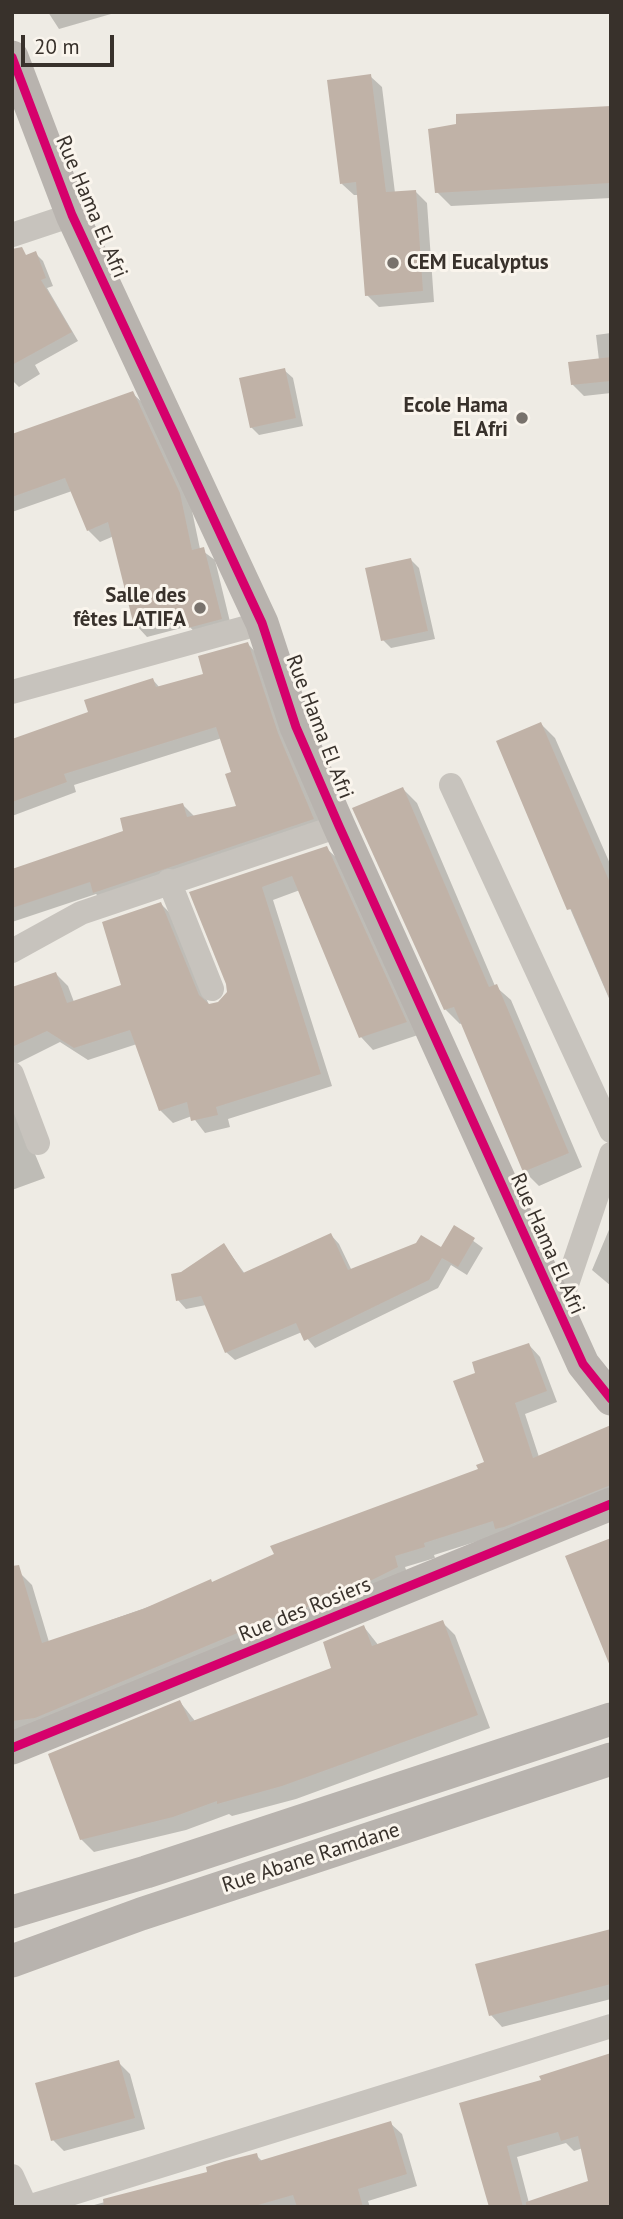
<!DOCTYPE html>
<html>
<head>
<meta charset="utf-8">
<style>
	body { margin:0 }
	#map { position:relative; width:623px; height:2219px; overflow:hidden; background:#eeebe4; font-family:"PT Sans",sans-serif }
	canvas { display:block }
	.frame { position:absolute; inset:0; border:14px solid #38312b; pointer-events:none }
	.scale { position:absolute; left:21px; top:35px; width:93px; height:32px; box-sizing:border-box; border:4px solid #38312b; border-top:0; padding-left:9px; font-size:21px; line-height:24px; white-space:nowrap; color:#38312b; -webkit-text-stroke:5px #faf5ed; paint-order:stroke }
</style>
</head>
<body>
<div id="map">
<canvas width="623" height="2219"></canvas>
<div class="frame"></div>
<div class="scale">20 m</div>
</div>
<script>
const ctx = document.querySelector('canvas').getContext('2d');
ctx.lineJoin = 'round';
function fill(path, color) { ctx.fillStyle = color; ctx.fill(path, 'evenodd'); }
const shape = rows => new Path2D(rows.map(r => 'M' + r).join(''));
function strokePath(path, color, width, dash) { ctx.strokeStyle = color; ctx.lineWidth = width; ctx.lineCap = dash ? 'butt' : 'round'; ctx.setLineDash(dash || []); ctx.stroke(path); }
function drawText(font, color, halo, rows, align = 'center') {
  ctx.font = font + ' "PT Sans",sans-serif'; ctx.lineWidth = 6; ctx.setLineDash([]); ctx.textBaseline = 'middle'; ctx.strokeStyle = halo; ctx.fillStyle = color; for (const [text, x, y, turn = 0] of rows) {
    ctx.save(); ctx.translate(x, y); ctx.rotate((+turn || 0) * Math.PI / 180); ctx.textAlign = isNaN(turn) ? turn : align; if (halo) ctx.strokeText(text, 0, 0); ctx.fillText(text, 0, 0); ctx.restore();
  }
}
const shadow = shape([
	[48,12,110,12,111,14,59,29],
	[370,76,382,87,395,193,415,191,427,203,434,302,379,307,367,295,359,195,354,195,342,184],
	[611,107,611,198,451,206,437,192,458,126],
	[35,253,43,261,53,286,47,288,78,341,35,365,40,374,19,387,12,380,12,262],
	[611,333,611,393,584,396,572,384,599,360,596,335],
	[284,370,293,378,303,426,259,435,251,427],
	[132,393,144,404,191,506,200,549,215,560,232,630,201,639,189,626,147,637,136,625,114,536,100,542,88,530,72,491,12,512,12,436],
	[411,560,419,568,435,639,391,648,383,640],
	[248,644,258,655,324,829,105,903,96,894,12,922,12,871,125,832,183,805,194,816,239,807,233,773,222,738,74,785,76,792,12,816,12,741,90,713,153,680,160,688,206,675],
	[541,724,555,738,611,866,611,1003,498,742],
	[403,789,417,803,495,986,511,1000,582,1167,539,1186,524,1171,462,1023,460,1024,445,1009],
	[326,848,339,860,418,1035,373,1050,361,1037,300,890,273,900,332,1086,228,1119,230,1127,205,1133,192,1116,173,1123,160,1110,137,1044,88,1060,60,1042,12,1066,12,989,56,974,68,986,74,1002,123,986,161,904,173,916,209,1005,219,1004,228,992,228,984,192,893],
	[12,1099,45,1178,12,1190],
	[611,1225,611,1286,592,1270],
	[454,1227,483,1248,467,1275,451,1265,438,1288,315,1348,302,1332,235,1360,226,1352,206,1305,186,1309,178,1300,181,1273,224,1245,245,1274,331,1235,339,1244,352,1271,442,1249],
	[529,1345,540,1357,557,1402,525,1414,539,1457,611,1427,611,1499,434,1555,435,1558,405,1567,409,1578,12,1735,12,1576,21,1574,32,1585,49,1642,213,1584,480,1470,486,1463,478,1374],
	[442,1622,455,1635,490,1728,296,1799,232,1816,229,1814,186,1830,94,1852,81,1839,180,1702,195,1721,333,1669,364,1627,379,1646],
	[611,1932,611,1999,502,2027,491,2015],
	[611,2054,611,2207,491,2207,461,2105,543,2081],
	[566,2143,574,2151,583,2148,591,2182,529,2203,517,2157],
	[118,2062,130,2074,145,2129,64,2151,53,2140],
	[390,2123,402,2134,417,2186,368,2201,370,2207,87,2207,209,2173,256,2155,263,2162]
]);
const building = shape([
	[371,74,386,192,416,190,423,291,365,296,356,182,340,184,327,80],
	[611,106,611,183,435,193,428,129,456,124,456,114],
	[22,247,26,255,36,251,46,278,41,280,72,332,12,365,12,249],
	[611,357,611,381,571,385,568,362],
	[285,368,296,418,250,428,239,378],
	[133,391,180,493,192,550,204,547,222,619,188,628,184,614,134,626,108,522,87,531,65,478,12,497,12,434],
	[411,558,428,631,381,641,365,568],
	[248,642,278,733,314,819,93,893,90,882,12,908,12,869,123,831,120,818,183,803,187,817,236,806,225,774,231,772,216,727,64,774,67,782,12,802,12,739,88,712,84,700,153,678,156,687,203,674,198,656],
	[541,722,611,885,611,1002,571,909,567,910,496,741],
	[403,787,489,987,497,984,569,1153,523,1172,454,1007,444,1010,352,808],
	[327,846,407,1022,359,1038,292,876,262,887,321,1074,216,1107,218,1115,191,1121,187,1102,159,1111,130,1030,74,1048,47,1031,12,1047,12,987,56,972,67,1003,121,985,102,922,161,902,199,995,209,1004,218,1002,227,992,226,984,189,892],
	[454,1225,475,1238,458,1267,442,1258,429,1280,304,1341,296,1323,225,1353,201,1296,176,1301,171,1274,181,1272,224,1243,243,1273,331,1233,348,1270,416,1243,421,1235,441,1247],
	[529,1343,547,1391,515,1403,533,1458,611,1425,611,1485,504,1527,495,1529,493,1521,424,1543,425,1547,395,1556,398,1567,368,1582,298,1611,297,1608,35,1718,12,1721,12,1566,19,1565,42,1643,143,1609,211,1579,212,1582,274,1554,270,1546,478,1469,476,1465,484,1462,453,1381,475,1373,472,1362],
	[611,1538,611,1666,610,1666,565,1556],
	[443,1620,478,1715,282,1786,217,1804,217,1801,173,1817,80,1840,48,1754,180,1700,190,1722,331,1668,323,1642,364,1625,372,1646],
	[611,1929,611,1984,489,2016,475,1964],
	[611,2053,611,2207,526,2207,526,2202,588,2181,578,2136,561,2141,558,2132,507,2146,523,2207,489,2207,459,2103,541,2080,539,2076],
	[119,2060,135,2118,51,2141,35,2083],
	[391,2121,407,2174,358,2189,363,2207,297,2207,293,2195,251,2207,104,2207,103,2199,207,2172,206,2167,225,2161,257,2153,259,2161]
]);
const street = shape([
	[12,235,72,215],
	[12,692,262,623],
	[451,785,611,1131],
	[169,881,212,989],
	[12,951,81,913,339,826],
	[12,1074,38,1143],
	[558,1311,611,1154],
	[12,2176,26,2207],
	[28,2207,611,2026]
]);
const secondary = shape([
	[12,57,72,215,262,623,296,727,339,826,583,1364,611,1399],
	[12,1748,611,1504],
	[12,1912,146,1872,611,1719],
	[12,1961,141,1914,611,1759]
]);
const cycleway = shape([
	[12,57,72,215,262,623,296,727,339,826,583,1364,611,1399],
	[12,1748,611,1504]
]);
const markers = [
	[393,263,7,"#78726c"],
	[522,418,7,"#78726c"],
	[200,608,7,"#78726c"]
];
const streetNames = [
	["Rue Hama El Afri",91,207,67],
	["Rue Hama El Afri",319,727,69],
	["Rue Hama El Afri",547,1244,66],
	["Rue des Rosiers",305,1610,-22],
	["Rue Abane Ramdane",311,1858,-18]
];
const poiNames = [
	["CEM Eucalyptus",407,263,"left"],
	["Ecole Hama",508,406],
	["El Afri",508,430],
	["Salle des",186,596],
	["fêtes LATIFA",186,620]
];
fill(shadow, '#0003');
fill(building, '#c0b2a7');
strokePath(street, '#c7c3bd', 24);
strokePath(secondary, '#b8b3ae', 33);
strokePath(cycleway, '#d6006c', 9);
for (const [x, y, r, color] of markers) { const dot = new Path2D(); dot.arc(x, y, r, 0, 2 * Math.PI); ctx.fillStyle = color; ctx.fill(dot); strokePath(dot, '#faf5ed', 2.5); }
drawText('21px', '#38312b', '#faf5ed', streetNames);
drawText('bold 21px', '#38312b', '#faf5ed', poiNames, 'right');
</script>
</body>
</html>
